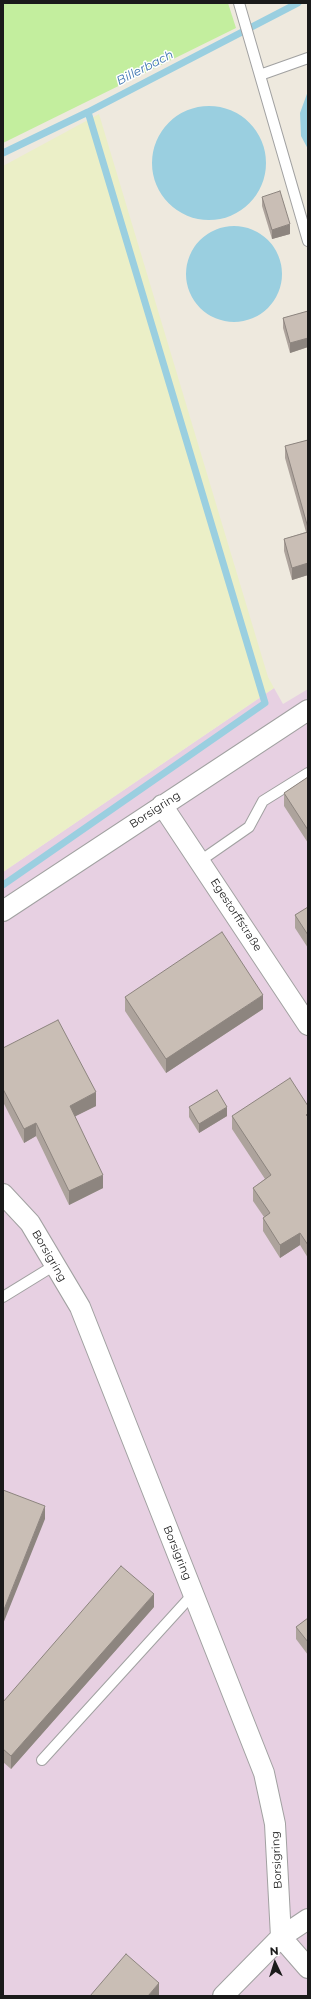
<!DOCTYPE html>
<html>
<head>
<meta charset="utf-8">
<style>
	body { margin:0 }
	#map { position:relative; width:311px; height:1999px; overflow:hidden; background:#eee9de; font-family:Montserrat,sans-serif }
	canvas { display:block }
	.frame { position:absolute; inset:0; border:4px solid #1a1a1a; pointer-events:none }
	.north { position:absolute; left:255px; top:1943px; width:40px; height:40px; -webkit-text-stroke:3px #fff; paint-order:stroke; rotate:356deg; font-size:11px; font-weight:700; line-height:16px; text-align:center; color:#1a1a1a }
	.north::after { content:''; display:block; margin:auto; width:14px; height:18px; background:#1a1a1a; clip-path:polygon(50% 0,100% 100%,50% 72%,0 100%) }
</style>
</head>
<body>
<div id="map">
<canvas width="311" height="1999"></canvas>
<div class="frame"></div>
<div class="north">N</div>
</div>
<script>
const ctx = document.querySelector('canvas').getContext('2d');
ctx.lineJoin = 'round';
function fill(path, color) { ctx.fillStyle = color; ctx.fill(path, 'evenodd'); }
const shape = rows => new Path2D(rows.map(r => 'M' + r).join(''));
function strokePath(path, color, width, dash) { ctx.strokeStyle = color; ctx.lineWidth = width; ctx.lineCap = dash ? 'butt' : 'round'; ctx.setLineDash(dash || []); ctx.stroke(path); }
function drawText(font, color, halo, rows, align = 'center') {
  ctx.font = font + ' Montserrat,sans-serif'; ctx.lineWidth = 3; ctx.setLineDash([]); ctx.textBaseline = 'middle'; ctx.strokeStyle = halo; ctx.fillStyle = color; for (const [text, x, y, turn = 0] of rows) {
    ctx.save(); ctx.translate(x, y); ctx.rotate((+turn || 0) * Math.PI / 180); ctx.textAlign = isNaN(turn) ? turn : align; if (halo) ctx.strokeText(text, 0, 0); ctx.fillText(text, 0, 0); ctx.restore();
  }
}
const industrial = shape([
	[274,688,283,704,308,689,308,1996,3,1996,3,872]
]);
const farmland = shape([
	[99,114,268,677,274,688,3,872,3,166]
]);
const grass = shape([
	[3,3,228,3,236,28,3,143]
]);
const water = shape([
	[308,91,308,149,301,136,300,113],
	'152 163a57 57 0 1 1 114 0a57 57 0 1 1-114 0Z',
	'186 274a48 48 0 1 1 96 0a48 48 0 1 1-96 0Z'
]);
const stream = shape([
	[3,153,88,112,298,3],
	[3,885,265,703,88,112]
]);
const lane = shape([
	[239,3,308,241],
	[260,75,308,58],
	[200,861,249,827,263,801,308,773],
	[3,1297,55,1265],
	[42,1760,193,1594]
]);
const street = shape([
	[162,805,308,1025],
	[3,911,308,710],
	[3,1194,30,1223,80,1307,264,1773,275,1824,281,1937,223,1996],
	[308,1919,281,1937,308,1968]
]);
const wall = shape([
	[262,197,290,234,272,239,262,206],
	[308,311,308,347,290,353,283,328,283,318],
	[308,440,308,575,292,580,284,551,284,539,306,532,285,458,285,446],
	[308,777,308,843,284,806,284,793],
	[308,907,308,948,295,928,295,915],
	[125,997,263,1009,166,1073,125,1011],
	[3,1048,96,1106,75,1116,103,1188,69,1205,36,1136,24,1143,3,1102],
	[308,1106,308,1258,300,1245,280,1258,263,1231,263,1218,264,1217,253,1201,253,1188,265,1179,232,1129,232,1116],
	[189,1107,227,1116,199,1133,189,1117],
	[154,1607,11,1769,3,1762,3,1702],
	[308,1618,308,1655,296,1639,296,1627]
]);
const shadedWall = shape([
	[290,224,290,234,272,239,272,230],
	[308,338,308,347,290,353,290,343],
	[308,563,308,575,292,580,292,568],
	[263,995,263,1009,166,1073,166,1059],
	[96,1092,96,1106,70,1119,70,1106],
	[227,1107,227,1116,199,1133,199,1124],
	[36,1123,36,1136,24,1143,24,1129],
	[103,1175,103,1188,69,1205,69,1191],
	[300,1233,300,1245,280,1258,280,1245],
	[45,1506,45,1519,3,1624,3,1612],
	[154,1594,154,1607,11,1769,11,1756],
	[159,1983,159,1996,148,1996]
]);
const building = shape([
	[280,191,290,224,272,230,262,197,280,191],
	[308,311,308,338,290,343,283,318,308,311],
	[308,440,308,528,285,446,308,440],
	[308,532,308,563,292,568,284,539,308,532],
	[308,777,308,830,284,793,308,777],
	[308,907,308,935,295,915,308,907],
	[222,932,263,995,166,1059,125,997,222,932],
	[58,1020,96,1092,70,1106,103,1175,69,1191,36,1123,24,1129,3,1089,3,1048,58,1020],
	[290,1078,308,1106,308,1113,306,1115,308,1117,308,1245,300,1233,280,1245,263,1218,270,1213,253,1188,271,1175,232,1116,290,1078],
	[217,1090,227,1107,199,1124,189,1107,217,1090],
	[3,1490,45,1506,3,1612,3,1490],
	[121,1566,154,1594,11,1756,3,1749,3,1702,121,1566],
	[308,1618,308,1642,296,1627,308,1618],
	[126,1954,159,1983,148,1996,90,1996,126,1954]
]);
const streetNames = [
	["Borsigring",155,810,-33],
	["Egestorffstraße",236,915,57],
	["Borsigring",49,1256,60],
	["Borsigring",177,1553,68],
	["Borsigring",277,1860,-93]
];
const waterNames = [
	["Billerbach",145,68,-27]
];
fill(industrial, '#e7d0e2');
fill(farmland, '#ebefc7');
fill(grass, '#c3ee9e');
fill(water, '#9acfe0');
strokePath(stream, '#9acfe0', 7);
strokePath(lane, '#a1a1a1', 12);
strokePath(street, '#a1a1a1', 22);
strokePath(lane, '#fff', 10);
strokePath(street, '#fff', 20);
fill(wall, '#ada39c');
fill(shadedWall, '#8d857f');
fill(building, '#c9beb5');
strokePath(building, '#8d857f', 1);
drawText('11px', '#1a1a1a', '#fff', streetNames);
drawText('italic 12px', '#3f76b1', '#fff', waterNames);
</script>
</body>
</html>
